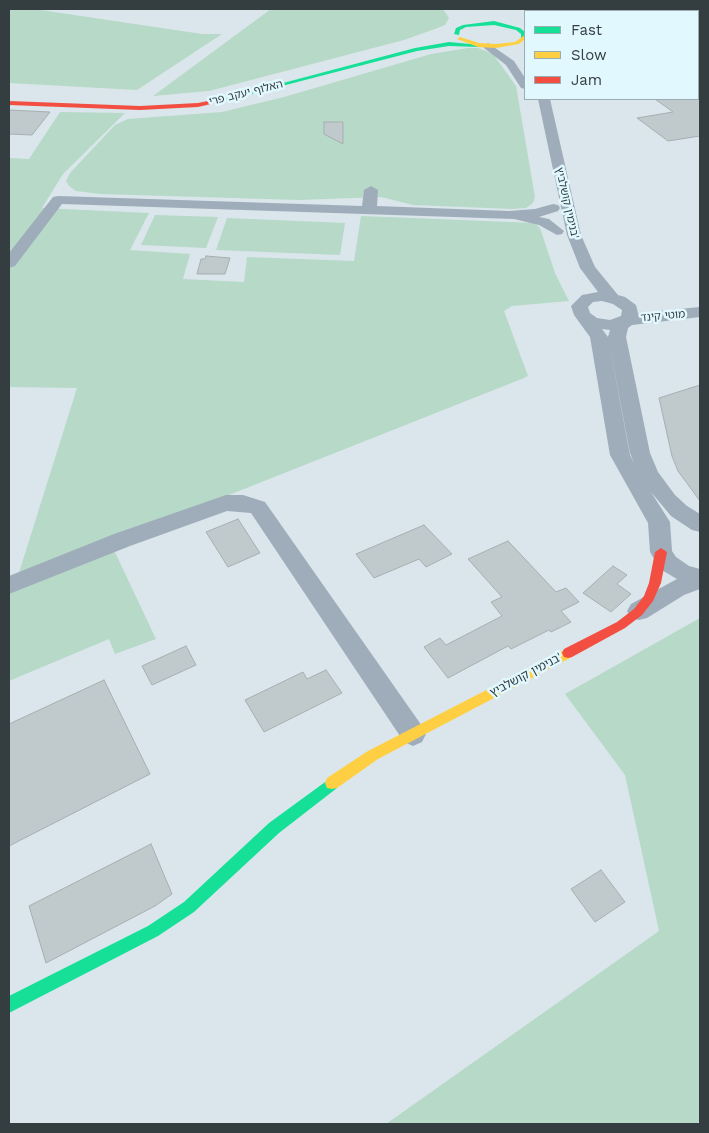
<!DOCTYPE html>
<html>
<head>
<meta charset="utf-8">
<style>
	body { margin:0 }
	#map { position:relative; width:709px; height:1133px; overflow:hidden; background:#dae6eb; font-family:"Work Sans",sans-serif }
	canvas { display:block }
	.frame { position:absolute; inset:0; border:10px solid #343d3f; pointer-events:none }
	.legend { position:absolute; left:524px; top:10px; width:175px; height:90px; box-sizing:border-box; background:#e1f8ff; border:1px solid #9cadb2; margin:0; padding:6px 9px; list-style:none; font-size:15px; color:#343d3f }
	.legend li { display:flex; align-items:center; gap:10px; height:25px }
	.legend b { width:25px; border:1px solid #9cadb2 }
</style>
</head>
<body>
<div id="map">
<canvas width="709" height="1133"></canvas>
<div class="frame"></div>
<ul class="legend">
<li><b style="height:6px;background:#16e098"></b>Fast</li>
<li><b style="height:6px;background:#ffcf43"></b>Slow</li>
<li><b style="height:6px;background:#f24e42"></b>Jam</li>
</ul>
</div>
<script>
const ctx = document.querySelector('canvas').getContext('2d');
ctx.lineJoin = 'round';
function fill(path, color) { ctx.fillStyle = color; ctx.fill(path, 'evenodd'); }
const shape = rows => new Path2D(rows.map(r => 'M' + r).join(''));
function strokePath(path, color, width, dash) { ctx.strokeStyle = color; ctx.lineWidth = width; ctx.lineCap = dash ? 'butt' : 'round'; ctx.setLineDash(dash || []); ctx.stroke(path); }
function drawText(font, color, halo, rows, align = 'center') {
  ctx.font = font + ' "Work Sans","Noto Sans Hebrew",sans-serif'; ctx.lineWidth = 5; ctx.setLineDash([]); ctx.textBaseline = 'middle'; ctx.strokeStyle = halo; ctx.fillStyle = color; for (const [text, x, y, turn = 0] of rows) {
    ctx.save(); ctx.translate(x, y); ctx.rotate((+turn || 0) * Math.PI / 180); ctx.textAlign = isNaN(turn) ? turn : align; if (halo) ctx.strokeText(text, 0, 0); ctx.fillText(text, 0, 0); ctx.restore();
  }
}
const green = shape([
	[9,9,34,9,202,34,222,34,137,90,9,83],
	[271,9,443,9,449,18,445,25,435,29,404,40,209,91,153,96],
	[468,48,478,48,493,54,516,86,535,197,533,203,526,208,513,209,413,205,381,197,299,200,100,194,76,191,69,186,66,181,70,173,115,125,128,119,222,112,284,97,431,54],
	[60,112,125,113,63,174,42,208,149,213,130,250,190,254,183,279,244,282,247,257,354,261,361,216,535,223,540,228,555,273,569,301,512,306,504,311,528,376,524,378,17,579,77,388,9,387,9,158,29,159],
	[155,215,218,217,206,248,141,245],
	[227,218,345,223,340,255,216,250],
	[113,548,156,639,115,654,109,639,9,681,9,587],
	[700,618,700,1121,696,1124,386,1124,659,931,625,775,565,694]
]);
const building = shape([
	[655,99,700,99,700,136,668,141,637,118,673,112,655,99],
	[9,110,50,112,32,135,9,134,9,110],
	[324,122,343,122,343,144,324,134,324,122],
	[206,256,230,258,225,274,197,274,201,259,205,259,206,256],
	[700,385,700,501,678,471,672,456,659,398,700,385],
	[238,519,260,553,228,567,206,532,238,519],
	[424,525,452,554,426,567,419,559,374,578,356,554,424,525],
	[508,541,556,592,566,588,579,602,561,611,571,622,551,632,549,630,511,649,508,646,448,678,424,647,440,638,446,645,502,616,491,602,502,597,468,559,508,541],
	[613,566,627,575,617,584,631,594,611,612,583,593,613,566],
	[186,646,196,665,152,685,142,666,186,646],
	[326,670,342,693,264,732,245,700,303,672,307,679,326,670],
	[104,680,150,774,9,846,9,724,104,680],
	[151,844,172,894,155,906,46,963,29,906,151,844],
	[601,870,625,902,595,922,571,889,601,870]
]);
const street = shape([
	[488,43,514,61,525,78,525,89,521,88,506,65,484,48,483,46,488,43],
	[538,99,550,99,581,235,595,267,618,295,625,297,636,305,638,313,700,307,700,317,632,325,628,328,626,337,650,453,658,472,675,495,687,506,700,514,700,532,692,530,671,516,651,492,670,522,672,551,676,557,689,566,700,569,700,589,684,595,647,618,639,620,631,618,627,611,631,604,677,579,660,569,650,552,648,523,610,455,590,337,574,315,571,306,582,295,598,292,580,268,567,235,538,99],
	[602,301,613,304,622,310,621,316,610,320,597,318,590,313,588,307,593,302,602,301],
	[602,329,610,330,608,337,630,453,634,463,630,455,608,337,602,329],
	[371,186,378,190,377,206,509,211,535,209,553,204,558,205,560,208,558,211,539,217,549,219,564,231,562,234,557,235,539,225,514,219,62,204,15,266,9,268,9,253,53,197,58,196,362,206,364,190,371,186],
	[226,495,243,495,265,502,422,726,426,734,422,742,413,746,404,742,251,513,227,511,130,546,9,594,9,576,114,534,226,495]
]);
const fast = shape([
	[494,21,520,28,525,32,525,40,521,40,521,34,516,30,494,25,466,27,460,30,459,35,454,34,456,28,463,25,494,21],
	[449,42,481,45,478,47,449,46,417,51,224,101,219,100,415,48,449,42],
	[332,777,337,778,339,783,337,788,279,833,194,912,158,936,9,1013,9,996,148,926,184,902,269,823,332,777]
]);
const slow = shape([
	[525,35,525,39,519,44,496,48,478,47,457,39,460,37,479,43,496,44,515,42,525,35],
	[568,648,572,649,574,653,572,657,378,759,337,788,332,789,327,788,325,783,327,778,368,751,568,648]
]);
const jam = shape([
	[674,9,688,9,678,11,664,11,674,9],
	[222,98,225,100,224,101,198,107,140,110,9,105,9,101,140,106,198,103,222,98],
	[661,548,667,552,661,583,653,601,642,615,625,628,572,657,568,658,564,657,562,653,564,649,617,622,634,609,644,596,649,583,655,552,661,548]
]);
const farStreetnames = [
	["האלוף יעקב פרי",246,93,-14],
	["בנימין קושלביץ'",567,203,77],
	["מוטי קינד",663,316,-5]
];
const streetNames = [
	["בנימין קושלביץ'",526,675,-28]
];
fill(green, '#b7d9c7');
fill(building, '#c0cacc');
strokePath(building, '#a5afb1', 1);
fill(street, '#9fadbb');
fill(fast, '#16e098');
fill(slow, '#ffcf43');
fill(jam, '#f24e42');
drawText('11px', '#343d3f', '#e1f8ff', farStreetnames);
drawText('12px', '#343d3f', '#e1f8ff', streetNames);
</script>
</body>
</html>
